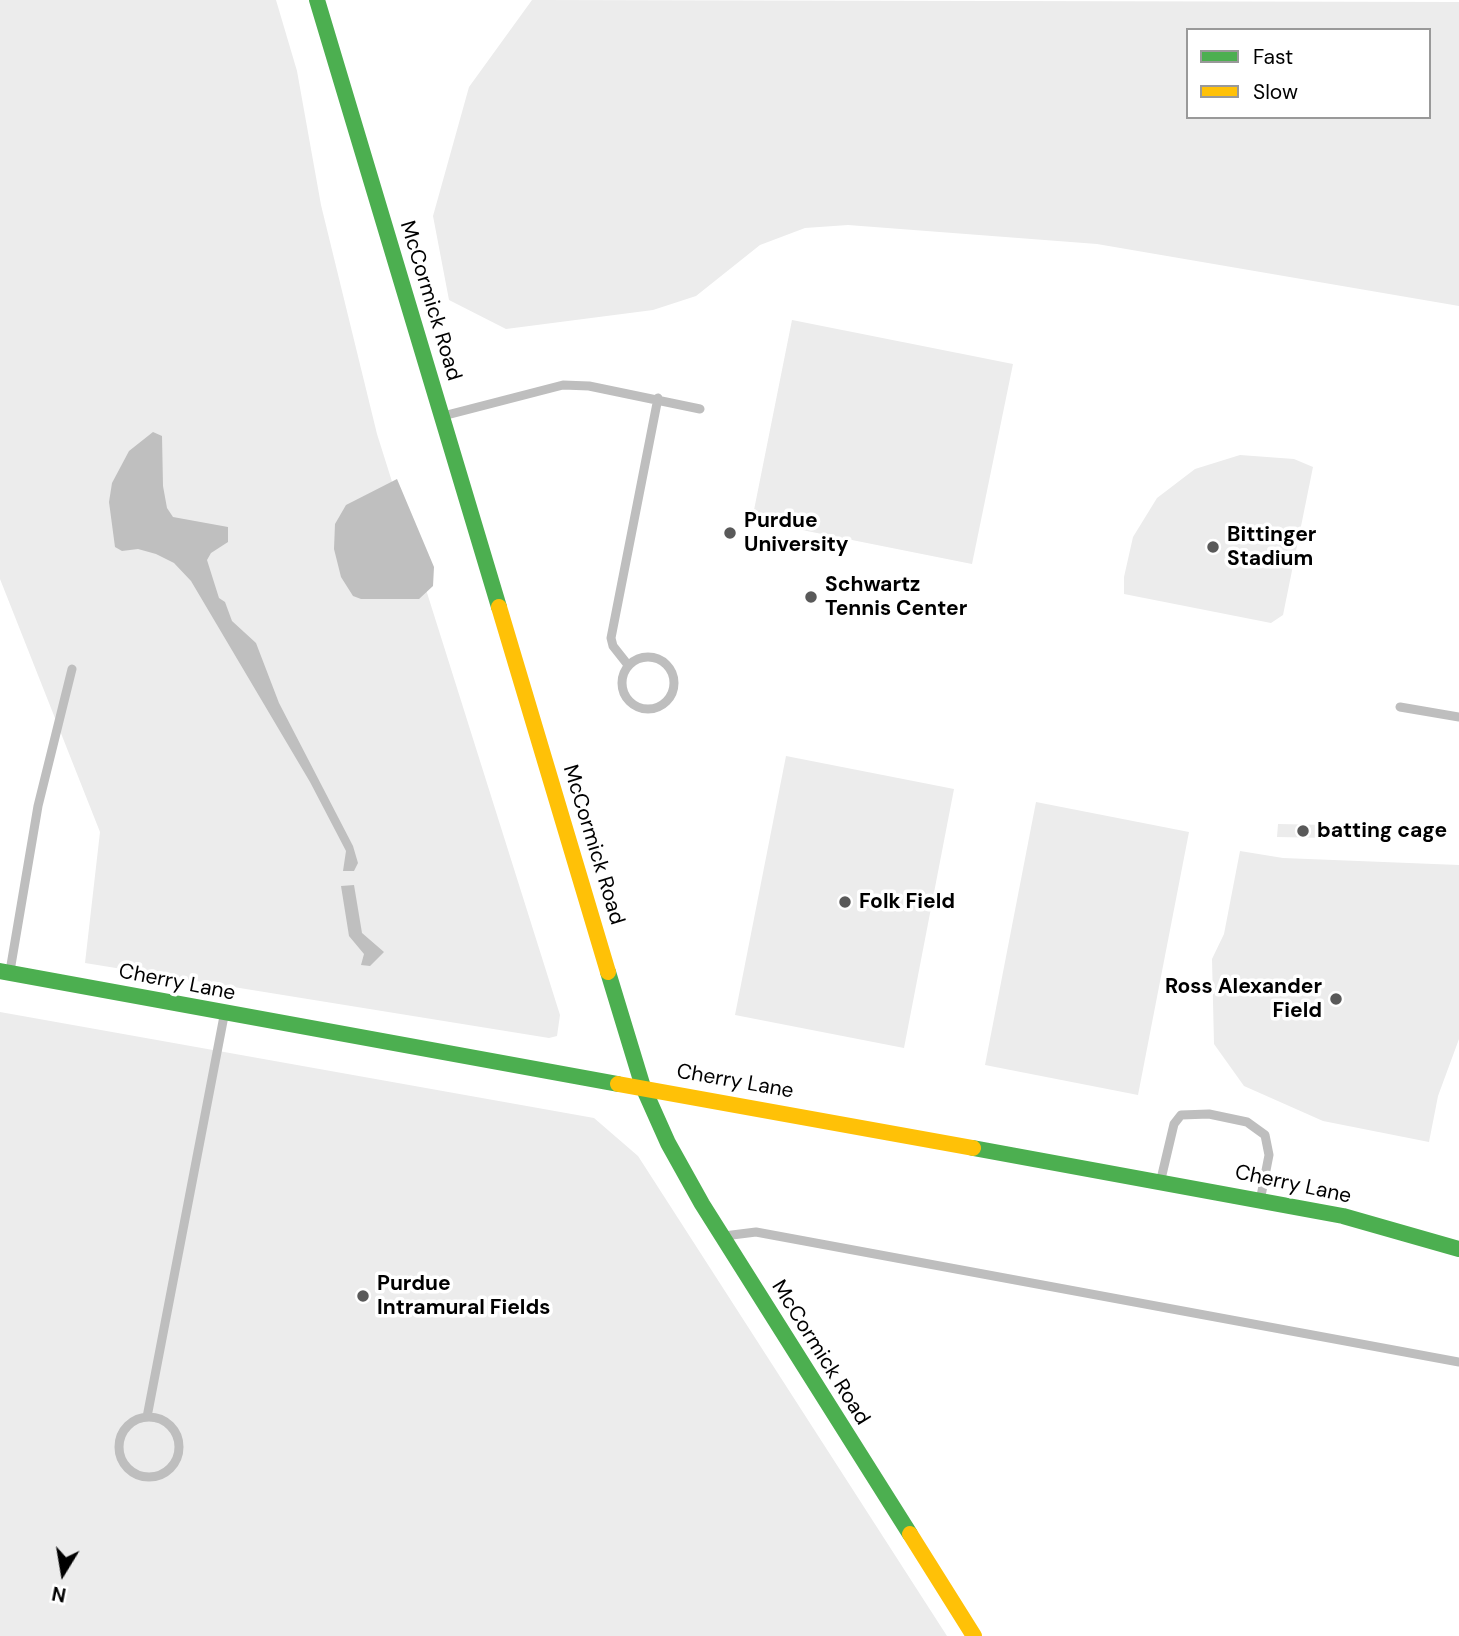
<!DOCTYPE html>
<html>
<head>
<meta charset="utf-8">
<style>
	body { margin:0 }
	#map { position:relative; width:1459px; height:1636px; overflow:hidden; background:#fff; font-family:"DM Sans",sans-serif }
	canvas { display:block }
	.legend { position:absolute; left:1186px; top:28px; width:245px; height:91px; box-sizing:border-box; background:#fff; border:2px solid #999; margin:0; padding:9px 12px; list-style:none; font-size:21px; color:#000 }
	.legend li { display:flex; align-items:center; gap:14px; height:35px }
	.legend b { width:35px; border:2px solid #999 }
	.north { position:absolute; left:28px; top:1538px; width:70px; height:70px; -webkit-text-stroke:5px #fff; paint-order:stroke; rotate:191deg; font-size:19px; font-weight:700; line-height:28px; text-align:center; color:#000 }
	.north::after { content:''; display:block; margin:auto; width:24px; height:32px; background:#000; clip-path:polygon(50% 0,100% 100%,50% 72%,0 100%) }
</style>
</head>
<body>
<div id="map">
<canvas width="1459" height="1636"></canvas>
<ul class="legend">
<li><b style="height:9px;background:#4caf50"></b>Fast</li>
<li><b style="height:9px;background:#ffc107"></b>Slow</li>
</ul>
<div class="north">N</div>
</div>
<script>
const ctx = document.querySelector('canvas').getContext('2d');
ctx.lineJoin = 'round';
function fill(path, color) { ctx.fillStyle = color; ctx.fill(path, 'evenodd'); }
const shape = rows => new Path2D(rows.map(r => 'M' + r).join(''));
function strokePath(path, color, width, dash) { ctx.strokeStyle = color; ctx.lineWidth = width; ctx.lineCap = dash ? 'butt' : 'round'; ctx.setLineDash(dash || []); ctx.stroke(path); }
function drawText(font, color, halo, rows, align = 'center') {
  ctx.font = font + ' "DM Sans",sans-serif'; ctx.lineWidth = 7; ctx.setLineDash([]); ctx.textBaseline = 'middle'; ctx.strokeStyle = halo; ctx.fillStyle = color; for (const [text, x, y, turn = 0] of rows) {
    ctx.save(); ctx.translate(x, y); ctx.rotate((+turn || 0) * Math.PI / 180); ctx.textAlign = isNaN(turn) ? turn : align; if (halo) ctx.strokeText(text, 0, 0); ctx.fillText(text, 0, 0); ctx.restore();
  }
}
const green = shape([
	[0,0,276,0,297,71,321,205,377,434,560,1015,557,1036,549,1038,85,963,100,832,0,579],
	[532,0,1459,2,1459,306,1097,244,848,225,805,228,760,245,696,296,653,310,506,329,449,300,433,216,469,87],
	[1188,30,1429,30,1429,117,1188,117],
	[792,320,1013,364,972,564,752,520],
	[1240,455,1294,459,1313,467,1283,615,1271,623,1124,594,1124,577,1133,537,1157,498,1195,469],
	[786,756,954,789,904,1048,735,1015],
	[1036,802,1189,832,1138,1095,985,1065],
	[1278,824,1329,825,1328,838,1277,837],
	[1240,851,1283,858,1459,865,1459,1039,1438,1096,1429,1142,1323,1121,1244,1086,1214,1044,1212,959,1224,934],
	[0,1012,594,1118,638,1156,947,1636,0,1636]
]);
const water = shape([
	[153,432,162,436,163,486,167,508,173,517,228,527,228,542,211,553,207,560,219,598,225,602,232,621,256,643,279,703,353,846,358,863,354,871,343,871,346,851,310,782,191,581,174,563,156,554,138,549,122,551,115,547,109,502,112,483,129,451],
	[397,479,434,567,433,586,419,599,361,599,353,596,341,577,334,549,335,524,346,505],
	[354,885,362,933,384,952,370,966,361,965,364,954,349,936,341,886]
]);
const lane = shape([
	[443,416,563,385,589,386,700,409],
	'622 683a26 26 0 1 1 52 0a26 26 0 1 1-52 0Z',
	[628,665,613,646,611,638,658,398],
	[1400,707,1459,717],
	[10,971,38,806,72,669],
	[1161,1179,1174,1124,1181,1115,1209,1114,1247,1122,1265,1135,1269,1155,1261,1196],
	[724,1236,756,1232,1459,1362],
	'119 1447a30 30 0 1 1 60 0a30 30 0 1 1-60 0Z',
	[147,1417,224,1016]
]);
const fast = shape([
	[317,0,499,607],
	[0,971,618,1084],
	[608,972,643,1087,668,1143,702,1204,910,1534],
	[973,1148,1343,1216,1459,1249]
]);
const slow = shape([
	[499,607,608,972],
	[618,1084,973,1148],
	[910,1534,974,1636]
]);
const markers = [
	[730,533,7,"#595959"],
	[1213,547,7,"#595959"],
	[811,597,7,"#595959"],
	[1303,831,7,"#595959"],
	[845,902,7,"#595959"],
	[1336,999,7,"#595959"],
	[363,1296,7,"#595959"]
];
const streetNames = [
	["McCormick Road",430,301,73],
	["McCormick Road",593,845,73],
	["Cherry Lane",177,983,11],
	["Cherry Lane",735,1082,10],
	["Cherry Lane",1293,1185,12],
	["McCormick Road",820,1353,58]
];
const poiNames = [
	["Purdue",744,521],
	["University",744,545],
	["Bittinger",1227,535],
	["Stadium",1227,559],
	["Schwartz",825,585],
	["Tennis Center",825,609],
	["batting cage",1317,831],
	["Folk Field",859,902],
	["Ross Alexander",1322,987,"right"],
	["Field",1322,1011,"right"],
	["Purdue",377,1284],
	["Intramural Fields",377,1308]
];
fill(green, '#ececec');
fill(water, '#bfbfbf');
strokePath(lane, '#bebebe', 9);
strokePath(fast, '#4caf50', 16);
strokePath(slow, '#ffc107', 16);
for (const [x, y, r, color] of markers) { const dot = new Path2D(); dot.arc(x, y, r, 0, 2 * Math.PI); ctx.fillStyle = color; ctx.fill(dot); strokePath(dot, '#fff', 2.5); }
drawText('21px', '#000', '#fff', streetNames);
drawText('bold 21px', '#000', '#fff', poiNames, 'left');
</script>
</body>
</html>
